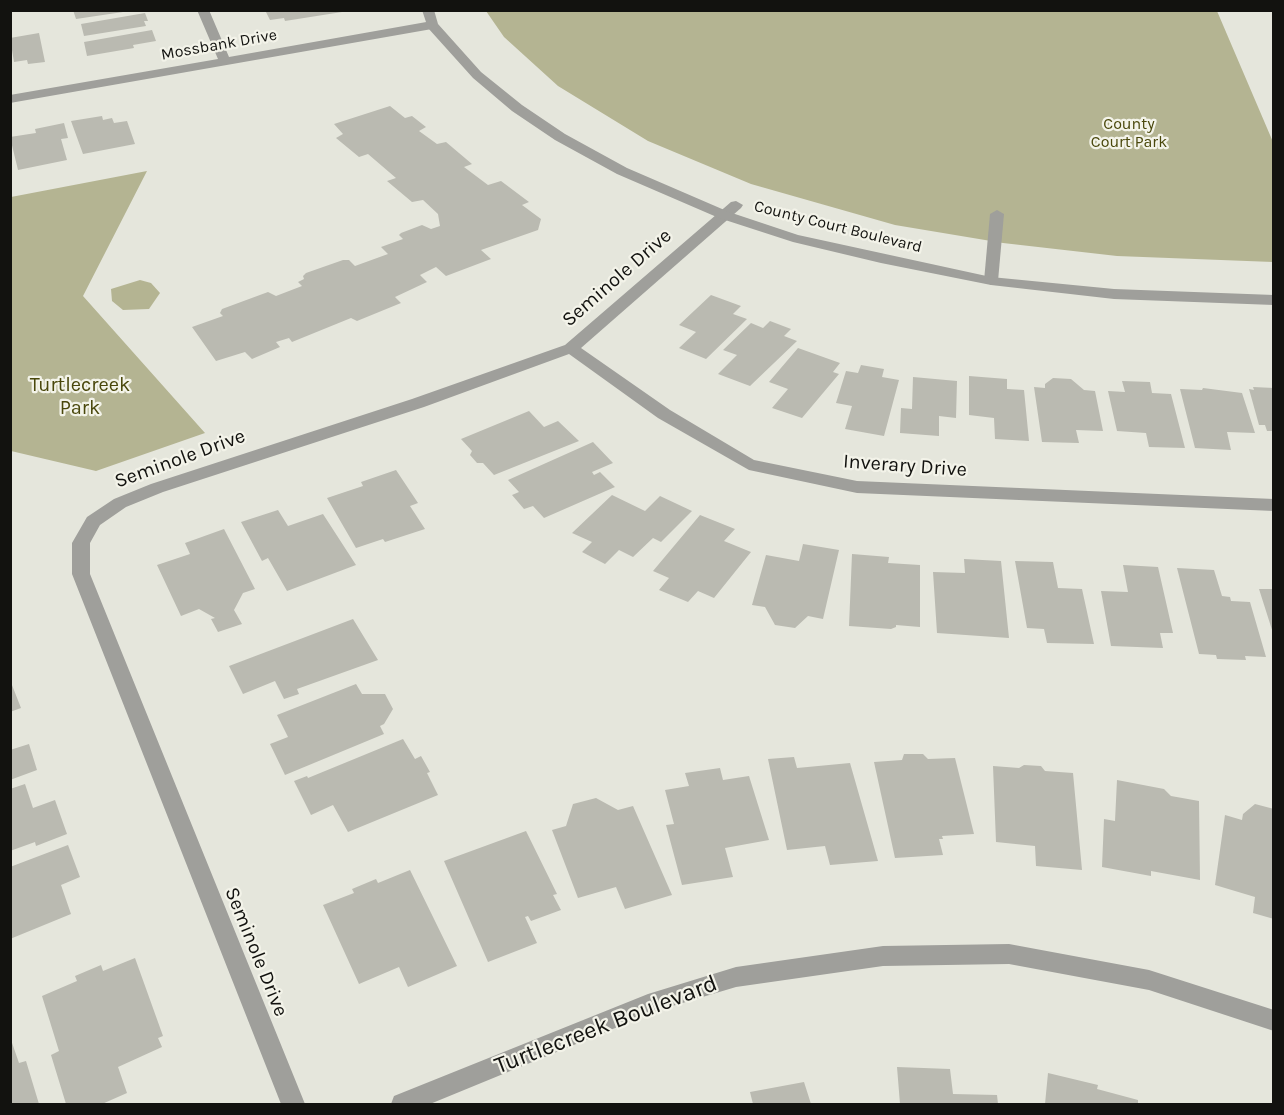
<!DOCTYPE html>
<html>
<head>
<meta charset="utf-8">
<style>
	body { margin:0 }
	#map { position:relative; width:1284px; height:1115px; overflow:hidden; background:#e5e6dc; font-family:Karla,sans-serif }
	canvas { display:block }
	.frame { position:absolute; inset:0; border:12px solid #12120f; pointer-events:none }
</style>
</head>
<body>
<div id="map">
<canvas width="1284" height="1115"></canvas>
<div class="frame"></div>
</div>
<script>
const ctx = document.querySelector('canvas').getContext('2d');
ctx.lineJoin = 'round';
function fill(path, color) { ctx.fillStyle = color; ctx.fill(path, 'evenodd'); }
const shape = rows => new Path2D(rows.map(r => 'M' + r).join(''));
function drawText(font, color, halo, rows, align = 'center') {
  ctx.font = font + ' Karla,sans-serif'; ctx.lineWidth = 4.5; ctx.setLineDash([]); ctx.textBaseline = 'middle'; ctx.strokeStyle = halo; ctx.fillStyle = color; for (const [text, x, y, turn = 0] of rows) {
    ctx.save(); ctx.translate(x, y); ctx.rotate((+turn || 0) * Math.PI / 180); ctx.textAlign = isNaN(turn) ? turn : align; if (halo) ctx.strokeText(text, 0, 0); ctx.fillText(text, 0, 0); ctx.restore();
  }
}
const green = shape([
	[486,11,1217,11,1273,142,1273,262,1117,256,1003,243,895,225,751,184,648,141,558,86,504,37],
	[147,171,83,296,205,433,96,471,11,451,11,197],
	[140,280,151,283,160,293,149,309,123,310,112,301,111,289]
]);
const building = shape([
	[73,10,123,10,123,12,76,19],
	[265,10,342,10,342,12,285,21,284,18,270,20],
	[145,13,148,21,144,21,146,26,84,36,81,24],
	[152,30,156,41,133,45,134,48,87,56,84,42],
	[39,33,45,62,28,64,27,60,14,62,10,38],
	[390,106,405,118,412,116,426,127,419,131,437,144,446,142,472,164,464,167,488,185,501,181,529,202,522,205,541,219,538,230,481,250,491,259,446,276,436,267,420,275,427,282,395,297,401,303,357,321,351,318,292,342,289,338,276,342,280,347,252,359,245,352,216,361,192,327,223,316,220,313,222,309,268,292,276,296,302,286,298,282,304,279,303,276,306,273,343,260,349,260,355,266,388,254,381,247,403,239,399,235,401,233,422,225,431,229,440,226,438,214,423,200,412,202,387,181,396,178,368,154,359,157,336,138,343,134,334,124],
	[102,116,103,120,112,118,114,123,127,121,135,144,83,154,71,121],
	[64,123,68,138,61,139,67,160,18,170,10,137,36,133,35,129],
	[711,295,741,306,733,314,747,319,706,359,679,348,696,332,679,325],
	[770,321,791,329,784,336,797,341,750,386,718,374,737,355,723,350,751,323,763,328],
	[798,348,840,363,833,372,839,374,802,418,772,408,788,389,769,382],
	[861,365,884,369,882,377,899,380,884,436,845,429,852,406,836,403,846,371,858,373],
	[969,376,1007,379,1007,389,1024,390,1029,441,995,439,994,418,969,415],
	[913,377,957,381,956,418,939,416,939,436,900,433,901,408,912,409],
	[1053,378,1071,379,1084,390,1095,391,1103,431,1076,430,1079,443,1042,442,1034,387,1045,388,1045,384],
	[1122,381,1150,382,1152,393,1171,394,1185,448,1149,447,1146,433,1117,431,1108,391,1125,392],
	[1253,387,1274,388,1274,431,1267,431,1265,425,1259,425,1249,389,1254,390],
	[1203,388,1242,393,1255,433,1227,432,1231,450,1195,448,1180,389,1202,390],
	[529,411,544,427,558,421,579,441,494,475,483,463,477,463,470,455,472,451,461,439],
	[593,442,613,463,592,472,594,475,600,472,615,487,544,518,533,506,524,509,512,495,519,492,508,480],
	[396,470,418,503,410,506,425,529,385,542,383,539,356,548,327,498,363,486,361,482],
	[612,495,645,511,660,496,692,511,661,542,653,538,633,557,619,550,605,564,582,552,592,542,572,533],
	[278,510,288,526,323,514,356,565,287,591,268,558,262,561,241,522],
	[700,515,735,529,724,541,751,552,714,598,698,591,688,602,659,590,669,578,653,571],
	[224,529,255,589,243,593,234,610,242,624,218,632,211,619,215,618,199,609,181,616,157,565,190,554,185,543],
	[803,544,839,550,823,619,808,616,795,628,775,625,765,607,752,605,766,555,799,561],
	[852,554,889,557,888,563,920,565,920,627,896,625,896,627,891,629,849,626],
	[964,559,1001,561,1009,638,937,633,933,572,965,573],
	[1015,561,1053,562,1058,588,1082,589,1094,644,1047,643,1044,629,1027,628],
	[1123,565,1158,567,1173,633,1160,633,1163,648,1111,646,1101,591,1128,592],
	[1177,568,1214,570,1222,596,1230,597,1231,601,1250,602,1266,657,1245,656,1246,660,1217,659,1216,655,1199,654],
	[1259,589,1274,589,1274,633,1273,633],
	[353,619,378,660,297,689,299,694,284,699,275,681,243,694,229,666],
	[10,680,21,708,10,712],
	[356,684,362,694,385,694,393,709,384,724,380,726,384,734,285,775,270,744,288,737,277,715],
	[403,739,415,759,421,756,430,772,427,773,438,795,348,832,333,805,311,815,294,781,307,776,308,778],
	[29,744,37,770,10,780,10,750],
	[904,754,923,754,928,759,955,758,974,834,942,836,943,839,939,839,943,855,895,858,874,762,902,760],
	[794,757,797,768,850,763,878,861,830,865,825,846,787,850,768,759],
	[1024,765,1041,766,1045,771,1073,773,1082,870,1036,866,1035,846,996,842,993,766,1019,768],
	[720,768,723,780,749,776,769,840,725,848,733,877,682,885,666,825,674,824,665,790,689,786,685,773],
	[1117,780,1164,789,1171,796,1199,801,1200,880,1151,871,1151,876,1102,867,1104,819,1115,821],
	[25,784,33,808,55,800,67,834,36,846,35,842,10,851,10,789],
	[596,798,618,810,633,806,672,895,625,909,616,887,578,898,552,830,566,826,573,804],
	[1255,804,1274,809,1274,919,1253,913,1255,897,1215,885,1225,815,1242,820,1243,814],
	[526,831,557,894,553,895,561,910,531,921,528,916,525,917,537,943,488,962,444,861],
	[68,845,80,877,61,885,71,914,10,939,10,867],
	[410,870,457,966,408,987,399,967,359,984,323,905,354,893,352,889,376,879,378,883],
	[135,958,163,1036,158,1038,162,1047,118,1067,127,1093,102,1104,66,1104,51,1055,59,1051,42,996,77,981,75,976,101,965,103,971],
	[10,1037,19,1063,26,1061,39,1104,10,1104],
	[897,1067,950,1069,953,1094,997,1095,998,1104,900,1104],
	[1048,1073,1098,1085,1097,1089,1138,1100,1138,1104,1045,1104],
	[804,1082,811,1104,753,1104,750,1092]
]);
const service = shape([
	[997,210,1004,214,998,281,991,285,984,281,990,214,997,210]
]);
const minor = shape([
	[197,10,209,10,229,57,432,21,438,25,432,29,10,103,10,95,218,59,197,10],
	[736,201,743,205,741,208,581,348,670,410,754,460,857,481,1274,499,1274,511,857,493,749,470,658,418,569,354,424,407,163,492,126,507,100,525,90,543,90,574,305,1104,281,1104,72,574,72,543,87,517,114,499,151,484,412,399,565,345,731,202,736,201],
	[1009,944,1149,970,1274,1010,1274,1031,1149,990,1009,964,883,966,736,987,659,1010,430,1104,391,1104,394,1096,648,994,736,967,883,946,1009,944]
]);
const tertiary = shape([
	[422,10,434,10,438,24,481,72,522,105,565,134,627,168,729,212,798,235,991,277,1114,289,1274,295,1274,305,1114,299,991,285,881,263,793,242,719,218,617,174,555,140,512,111,473,78,428,28,422,10]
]);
const farStreetnames = [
	["Mossbank Drive",219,45,-10],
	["County Court Boulevard",838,227,14]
];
const farParknames = [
	["County",1129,124],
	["Court Park",1129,142]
];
const streetNames = [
	["Seminole Drive",617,278,-41],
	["Seminole Drive",180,459,-20],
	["Inverary Drive",905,466,4],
	["Seminole Drive",256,952,68]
];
const parkNames = [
	["Turtlecreek",80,385],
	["Park",80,408]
];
const nearStreetnames = [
	["Turtlecreek Boulevard",606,1025,-21]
];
fill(green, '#b4b492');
fill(building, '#babab1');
fill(service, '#9f9f9b');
fill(minor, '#9f9f9b');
fill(tertiary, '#9f9f9b');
drawText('16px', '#12120f', '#f3f3e9', farStreetnames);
drawText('16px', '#49470b', '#f3f3e9', farParknames);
drawText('20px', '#12120f', '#f3f3e9', streetNames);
drawText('20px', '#49470b', '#f3f3e9', parkNames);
drawText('24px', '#12120f', '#f3f3e9', nearStreetnames);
</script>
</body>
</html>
